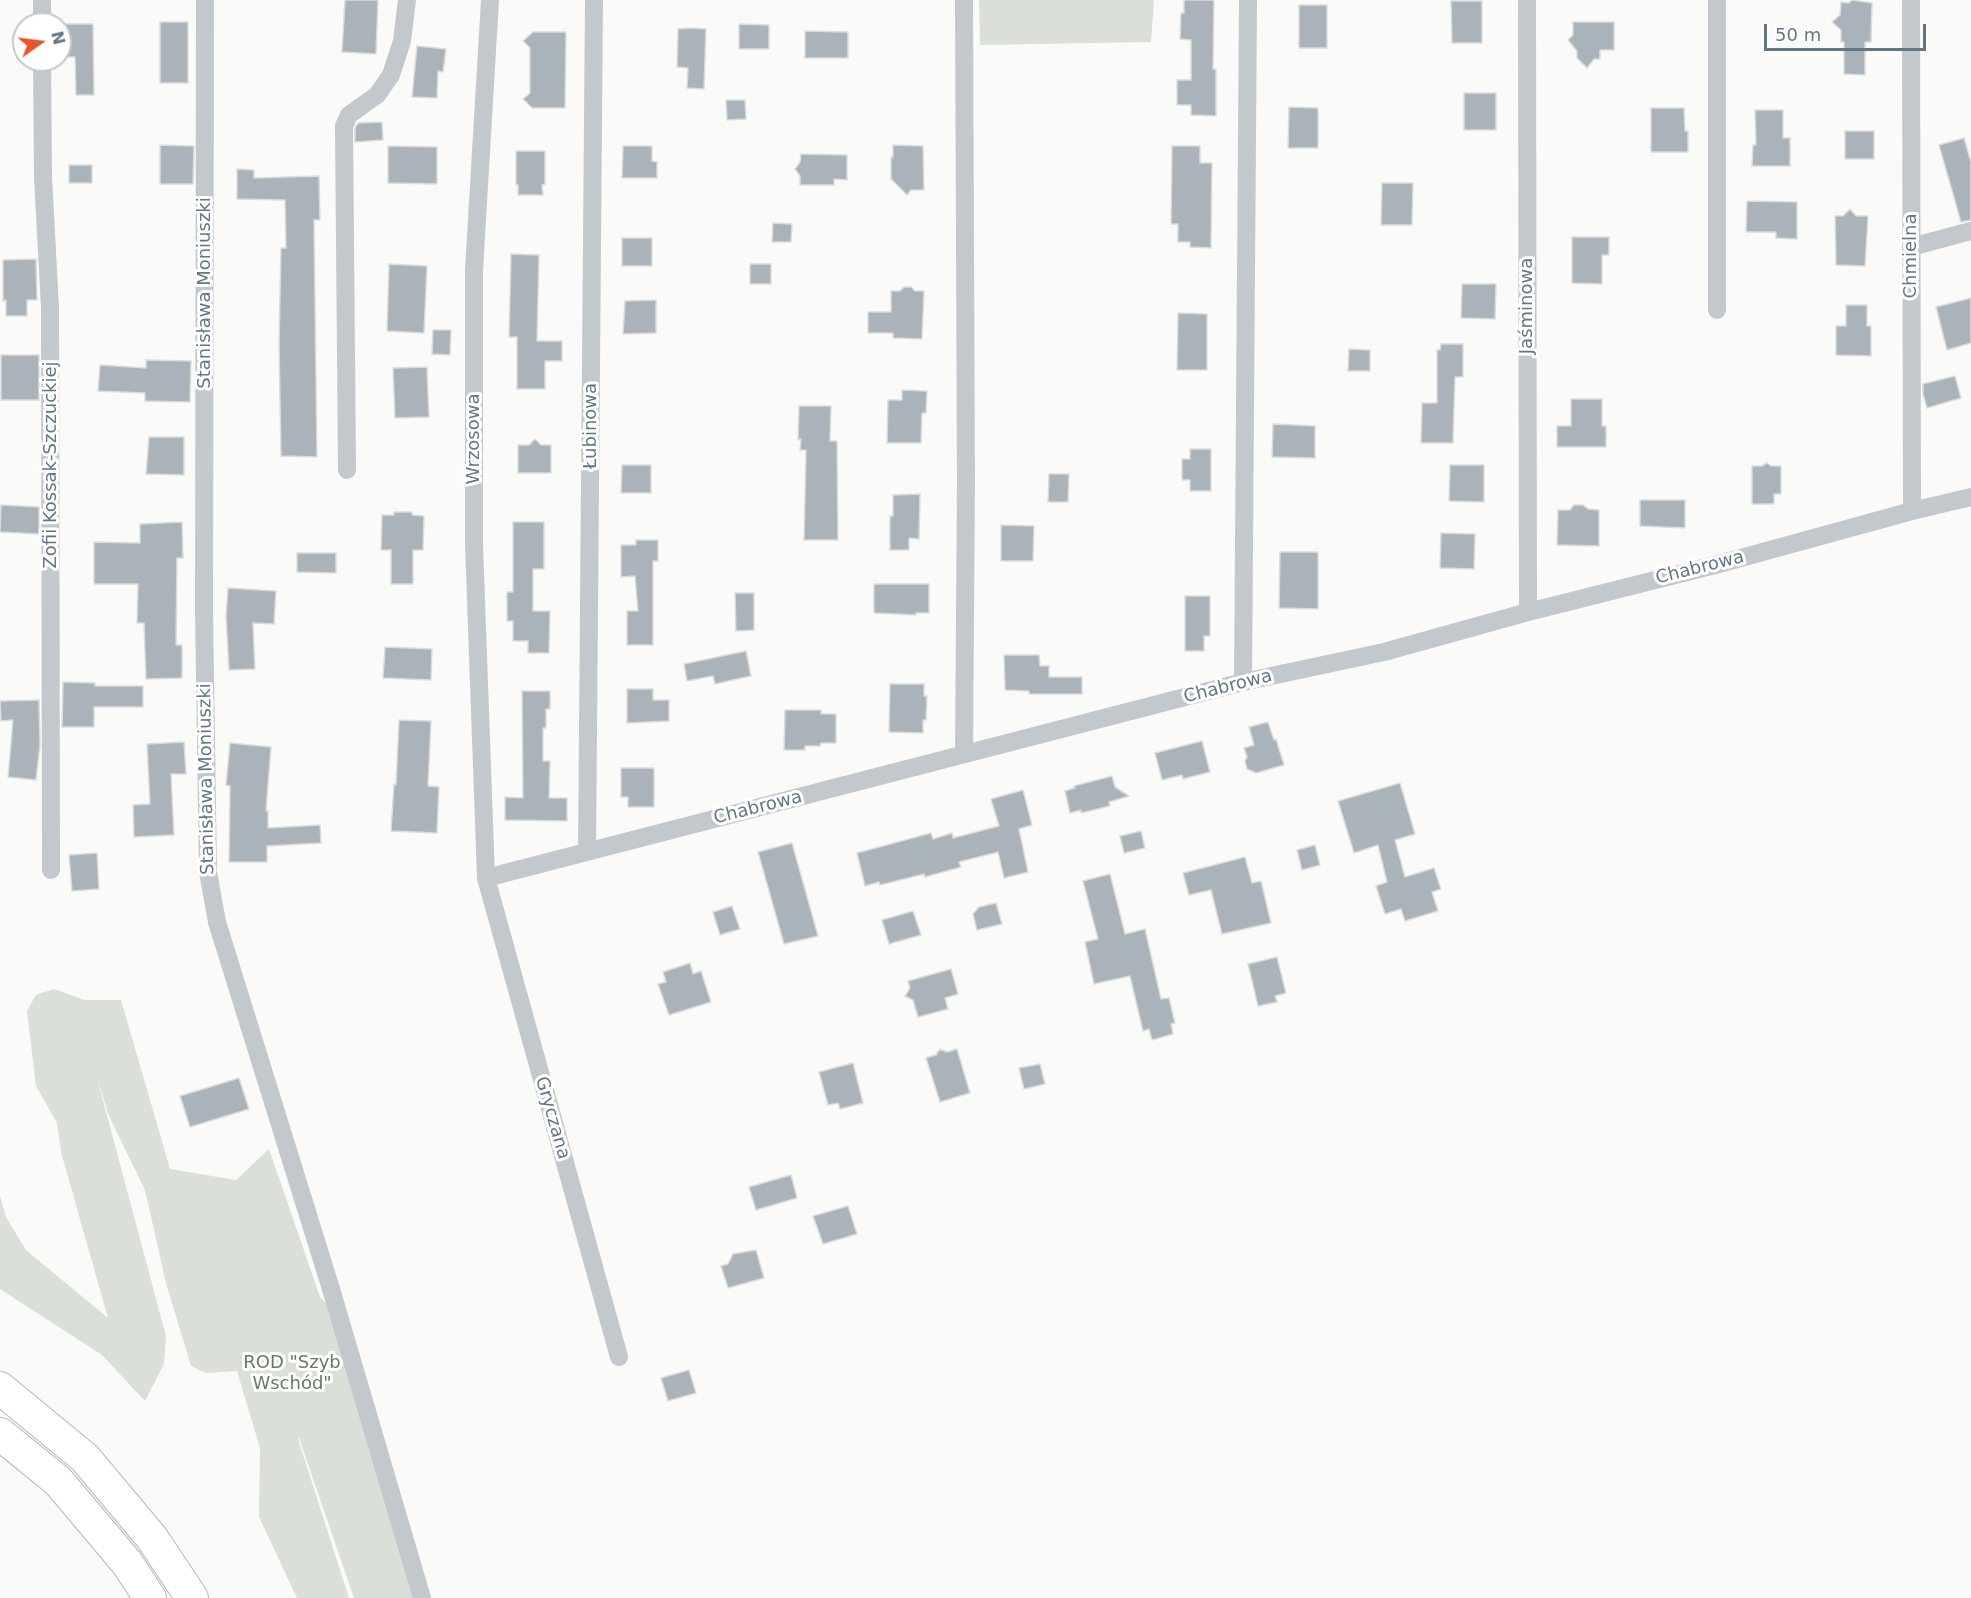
<!DOCTYPE html>
<html>
<head>
<meta charset="utf-8">
<style>
	body { margin:0 }
	#map { position:relative; width:1971px; height:1598px; overflow:hidden; background:#fafaf8; font-family:"DejaVu Sans",sans-serif }
	canvas { display:block }
	.north { position:absolute; left:12px; top:12px; width:60px; height:60px; box-sizing:border-box; background:#fff; border:2px solid #c1c8cd; border-radius:50%; rotate:76deg; font-size:16px; font-weight:700; line-height:24px; text-align:center; color:#657683 }
	.north::after { content:''; display:block; margin:auto; width:21px; height:27px; background:#e4572e; clip-path:polygon(50% 0,100% 100%,50% 72%,0 100%) }
	.scale { position:absolute; left:1764px; top:24px; width:162px; height:27px; box-sizing:border-box; border:3px solid #657683; border-top:0; padding-left:8px; font-size:18px; line-height:21px; white-space:nowrap; color:#657683; -webkit-text-stroke:4px #fff; paint-order:stroke }
</style>
</head>
<body>
<div id="map">
<canvas width="1971" height="1598"></canvas>
<div class="north">N</div>
<div class="scale">50 m</div>
</div>
<script>
const ctx = document.querySelector('canvas').getContext('2d');
ctx.lineJoin = 'round';
function fill(path, color) { ctx.fillStyle = color; ctx.fill(path, 'evenodd'); }
const shape = rows => new Path2D(rows.map(r => 'M' + r).join(''));
function strokePath(path, color, width, dash) { ctx.strokeStyle = color; ctx.lineWidth = width; ctx.lineCap = dash ? 'butt' : 'round'; ctx.setLineDash(dash || []); ctx.stroke(path); }
function drawText(font, color, halo, rows, align = 'center') {
  ctx.font = font + ' "DejaVu Sans",sans-serif'; ctx.lineWidth = 6; ctx.setLineDash([]); ctx.textBaseline = 'middle'; ctx.strokeStyle = halo; ctx.fillStyle = color; for (const [text, x, y, turn = 0] of rows) {
    ctx.save(); ctx.translate(x, y); ctx.rotate((+turn || 0) * Math.PI / 180); ctx.textAlign = isNaN(turn) ? turn : align; if (halo) ctx.strokeText(text, 0, 0); ctx.fillText(text, 0, 0); ctx.restore();
  }
}
const green = shape([
	[979,0,1154,0,1151,42,980,45],
	[54,989,85,1000,121,1000,170,1169,236,1180,269,1149,320,1297,326,1303,416,1598,354,1598,299,1438,298,1439,349,1598,297,1598,259,1517,260,1448,237,1371,206,1373,191,1366,166,1283,145,1190,109,1116,97,1078,166,1336,164,1364,145,1401,102,1355,0,1289,0,1196,6,1217,26,1250,108,1318,61,1152,57,1123,36,1086,27,1011,36,995]
]);
const building = shape([
	[345,0,378,0,376,54,342,52,345,0],
	[1184,0,1214,0,1213,69,1216,69,1216,116,1191,115,1191,105,1177,105,1177,80,1191,80,1191,40,1180,39,1181,13,1184,13,1184,0],
	[1852,0,1872,3,1871,42,1865,42,1865,75,1844,74,1844,42,1841,42,1841,30,1832,22,1840,15,1841,2,1849,3,1852,0],
	[1451,1,1482,1,1482,43,1452,43,1451,1],
	[1299,5,1327,5,1327,48,1299,48,1299,5],
	[160,22,188,22,188,83,160,83,160,22],
	[1573,22,1614,22,1614,50,1600,50,1600,59,1594,59,1587,68,1577,58,1577,51,1568,40,1573,35,1573,22],
	[60,24,93,24,94,95,76,95,75,57,60,57,60,24],
	[739,24,769,25,769,49,739,49,739,24],
	[690,28,706,29,704,89,687,88,688,68,677,67,678,29,690,28],
	[805,31,848,32,848,58,805,58,805,31],
	[533,32,566,32,565,108,532,108,523,99,530,93,530,48,523,41,533,32],
	[417,46,446,49,443,72,438,71,437,98,412,97,417,46],
	[1464,93,1496,93,1496,130,1464,130,1464,93],
	[726,100,745,100,746,119,727,120,726,100],
	[1289,107,1318,108,1318,148,1288,148,1289,107],
	[1651,108,1684,108,1685,131,1688,131,1688,152,1651,152,1651,108],
	[1755,110,1783,110,1783,138,1790,138,1790,166,1752,166,1753,145,1756,145,1755,110],
	[382,122,383,140,355,142,355,128,358,123,382,122],
	[1845,131,1874,131,1874,159,1845,159,1845,131],
	[1964,138,1971,162,1971,220,1961,222,1939,145,1964,138],
	[160,145,194,146,193,184,160,184,160,145],
	[893,145,923,146,924,190,911,190,907,195,891,179,891,157,893,157,893,145],
	[388,146,437,147,437,184,388,183,388,146],
	[623,146,652,146,652,161,657,162,657,178,622,178,623,146],
	[1172,146,1200,146,1200,163,1212,163,1211,248,1190,247,1190,242,1178,242,1178,224,1171,224,1172,146],
	[516,151,545,151,545,184,542,185,543,195,518,195,518,185,516,185,516,151],
	[801,154,847,155,847,180,834,179,834,185,800,185,800,176,795,169,800,162,801,154],
	[69,165,92,165,92,183,69,183,69,165],
	[237,169,254,170,254,178,319,176,320,220,314,220,317,457,281,456,279,343,281,248,286,248,285,200,237,199,237,169],
	[1382,183,1413,183,1412,225,1381,225,1382,183],
	[1747,201,1797,202,1797,239,1776,238,1776,232,1746,232,1747,201],
	[1850,209,1856,216,1868,216,1865,266,1836,265,1835,216,1843,216,1850,209],
	[773,223,792,224,791,242,772,242,773,223],
	[1572,237,1609,237,1609,255,1602,255,1602,284,1572,283,1572,237],
	[622,238,652,238,652,266,622,266,622,238],
	[511,254,539,255,537,341,562,341,562,361,545,361,545,389,517,389,517,337,509,337,511,254],
	[36,259,37,300,27,300,27,316,6,316,6,300,3,301,3,260,36,259],
	[389,264,427,266,424,333,387,331,389,264],
	[750,264,771,264,771,284,750,284,750,264],
	[1462,284,1496,284,1495,319,1461,318,1462,284],
	[904,287,911,287,915,291,924,291,922,339,893,338,893,333,868,333,868,312,891,312,891,291,900,291,904,287],
	[1971,298,1971,343,1947,350,1936,307,1971,298],
	[656,300,656,333,623,334,625,301,656,300],
	[1846,305,1867,305,1867,326,1871,326,1871,356,1836,355,1836,326,1846,326,1846,305],
	[1178,313,1207,314,1207,370,1177,370,1178,313],
	[433,330,451,330,450,355,432,354,433,330],
	[1441,344,1463,344,1463,377,1455,377,1453,443,1421,443,1422,403,1437,403,1437,350,1440,350,1441,344],
	[1349,349,1370,350,1370,371,1348,371,1349,349],
	[1,355,39,355,39,400,1,400,1,355],
	[146,360,191,361,190,402,145,401,145,393,98,391,100,365,146,368,146,360],
	[427,367,429,417,395,418,393,368,427,367],
	[1955,376,1961,398,1927,408,1923,394,1923,384,1955,376],
	[902,390,927,391,926,413,922,413,921,443,887,443,888,400,902,400,902,390],
	[1571,399,1602,399,1602,426,1606,426,1606,447,1557,447,1557,426,1571,426,1571,399],
	[799,406,831,406,830,441,837,441,838,540,804,540,806,450,800,450,801,439,798,440,799,406],
	[1273,424,1315,426,1315,458,1272,457,1273,424],
	[149,437,184,437,184,475,146,474,149,437],
	[535,439,541,445,551,445,551,473,518,473,518,445,529,445,535,439],
	[1190,449,1211,449,1211,491,1190,491,1190,480,1182,480,1182,459,1190,459,1190,449],
	[1767,463,1771,466,1781,466,1781,494,1774,494,1774,504,1752,504,1752,466,1762,466,1767,463],
	[622,465,651,465,651,493,621,493,622,465],
	[1450,465,1484,465,1484,502,1449,501,1450,465],
	[1049,474,1069,474,1068,502,1048,502,1049,474],
	[920,494,919,539,909,538,909,550,890,550,890,516,893,516,893,495,920,494],
	[1640,500,1685,500,1685,528,1640,526,1640,500],
	[1,505,39,507,39,534,0,532,1,505],
	[1574,505,1583,505,1588,509,1599,510,1599,546,1557,545,1558,510,1570,510,1574,505],
	[394,512,412,512,412,515,424,516,423,550,413,550,413,584,391,584,391,550,381,550,382,515,394,515,394,512],
	[182,522,183,558,177,558,176,645,182,645,182,678,146,679,144,623,137,623,138,584,94,584,94,542,140,543,140,524,182,522],
	[513,522,544,522,544,569,533,569,533,611,550,611,549,653,528,653,528,641,513,641,513,621,507,621,507,592,513,592,513,522],
	[1001,525,1034,526,1033,561,1001,561,1001,525],
	[1441,533,1475,534,1474,569,1440,568,1441,533],
	[636,540,658,540,658,561,653,561,653,645,627,645,627,611,638,611,635,576,621,577,621,545,636,545,636,540],
	[1280,552,1318,552,1318,609,1279,608,1280,552],
	[297,553,336,553,336,573,297,572,297,553],
	[874,584,929,584,929,613,916,613,916,615,874,613,874,584],
	[228,588,276,591,274,624,253,623,255,669,229,670,226,616,228,588],
	[735,593,754,593,754,630,736,631,735,593],
	[1185,596,1210,596,1210,636,1204,636,1204,651,1185,651,1185,596],
	[385,647,432,649,431,680,383,678,385,647],
	[746,651,751,676,715,684,713,676,687,681,684,664,746,651],
	[1004,655,1039,655,1040,666,1049,666,1049,677,1082,677,1082,694,1029,694,1029,691,1005,690,1004,655],
	[63,682,95,683,95,686,143,686,143,707,94,707,94,727,62,727,63,682],
	[890,684,924,684,924,696,927,696,926,720,923,720,923,733,889,732,890,684],
	[627,689,653,689,653,700,669,700,669,721,627,723,627,689],
	[522,691,550,691,550,709,546,709,546,728,543,728,543,761,550,761,549,798,567,798,567,821,505,820,505,797,523,798,522,691],
	[39,700,40,745,36,780,8,777,13,720,1,721,0,701,39,700],
	[785,710,821,710,821,714,836,714,836,743,821,743,820,746,805,746,805,750,784,750,785,710],
	[399,720,431,721,428,786,439,787,437,833,391,831,394,784,396,785,399,720],
	[1268,722,1274,740,1276,739,1284,765,1256,773,1247,769,1245,761,1247,757,1244,748,1254,745,1249,727,1268,722],
	[1202,741,1210,772,1183,779,1182,775,1162,780,1155,753,1202,741],
	[184,742,186,774,171,774,174,835,134,837,133,805,150,804,147,744,184,742],
	[230,743,271,747,266,811,268,811,268,828,320,825,321,843,267,846,267,862,229,862,230,786,226,785,230,743],
	[621,768,654,768,654,807,628,807,628,797,621,797,621,768],
	[1112,776,1115,787,1129,796,1109,802,1110,806,1081,813,1081,810,1070,813,1065,791,1075,788,1074,786,1112,776],
	[1400,783,1415,834,1395,840,1405,877,1434,868,1441,889,1432,892,1438,911,1405,921,1401,909,1385,914,1376,886,1387,882,1378,845,1354,853,1338,801,1400,783],
	[1023,790,1032,825,1019,829,1028,872,1004,878,998,852,959,862,961,867,925,877,924,874,880,885,879,882,865,886,857,853,931,833,933,839,952,833,953,838,999,826,991,799,1023,790],
	[1141,831,1145,848,1124,853,1120,836,1141,831],
	[792,843,818,936,784,944,758,852,792,843],
	[1315,845,1320,865,1302,870,1297,850,1315,845],
	[97,853,99,889,72,891,69,855,97,853],
	[1245,857,1252,883,1261,881,1271,923,1222,934,1211,890,1189,895,1183,873,1245,857],
	[1110,874,1125,934,1145,929,1161,999,1169,998,1175,1023,1171,1024,1173,1034,1152,1040,1149,1029,1143,1031,1130,976,1094,984,1085,942,1098,939,1083,881,1110,874],
	[996,903,1002,924,977,930,973,914,979,907,996,903],
	[732,906,740,929,720,935,713,912,732,906],
	[913,911,921,935,889,944,882,920,913,911],
	[1277,957,1286,993,1275,996,1277,1002,1258,1006,1248,964,1277,957],
	[690,963,693,974,701,971,711,1002,669,1015,658,984,666,982,663,972,690,963],
	[951,969,958,994,945,998,948,1009,918,1017,913,1000,905,996,910,988,908,981,951,969],
	[940,1049,947,1052,957,1049,970,1093,940,1102,926,1058,936,1055,940,1049],
	[853,1063,863,1103,840,1109,838,1103,828,1105,819,1072,853,1063],
	[1040,1064,1045,1084,1024,1089,1019,1068,1040,1064],
	[239,1078,249,1109,190,1127,180,1096,239,1078],
	[791,1175,797,1198,756,1210,749,1187,791,1175],
	[848,1206,857,1234,823,1244,813,1216,848,1206],
	[756,1250,764,1278,728,1288,721,1266,728,1264,733,1254,756,1250],
	[689,1370,696,1393,668,1401,661,1378,689,1370]
]);
const street = shape([
	[42,0,42,24],
	[205,0,204,610,208,872,217,922,331,1289,422,1598],
	[490,0,474,270,474,544,486,878,619,1357],
	[1527,0,1528,612],
	[1911,0,1912,511],
	[42,60,43,177,50,308,51,870],
	[1911,247,1971,231],
	[1717,310,1717,0],
	[347,470,344,126,349,115,377,95,391,75,402,41,407,0],
	[1243,682,1248,0],
	[964,754,966,481,964,0],
	[587,852,594,0],
	[486,878,1243,682,1384,652,1528,612,1719,564,1912,511,1971,497]
]);
const highway = shape([
	[0,1388,85,1458,152,1538,192,1598],
	[0,1434,58,1481,127,1563,150,1598]
]);
const streetNames = [
	["Chmielna",1911,256,-90],
	["Stanisława Moniuszki",205,293,-90],
	["Jaśminowa",1527,306,-90],
	["Łubinowa",591,426,-90],
	["Wrzosowa",474,439,-90],
	["Zofii Kossak-Szczuckiej",51,465,-90],
	["Chabrowa",1700,568,-14],
	["Chabrowa",1228,687,-14],
	["Stanisława Moniuszki",207,779,-91],
	["Chabrowa",758,808,-14],
	["Gryczana",552,1118,74]
];
const parkNames = [
	["ROD \"Szyb",292,1363],
	["Wschód\"",292,1384]
];
fill(green, '#dadfd7');
fill(building, '#aab3b9');
strokePath(building, '#dcdcda', 1.5);
strokePath(highway, '#b4b9bd', 34);
strokePath(street, '#c3c8cc', 18);
strokePath(highway, '#fff', 32);
drawText('18px', '#657683', '#fff', streetNames);
drawText('18px', '#687a64', '#fff', parkNames);
</script>
</body>
</html>
